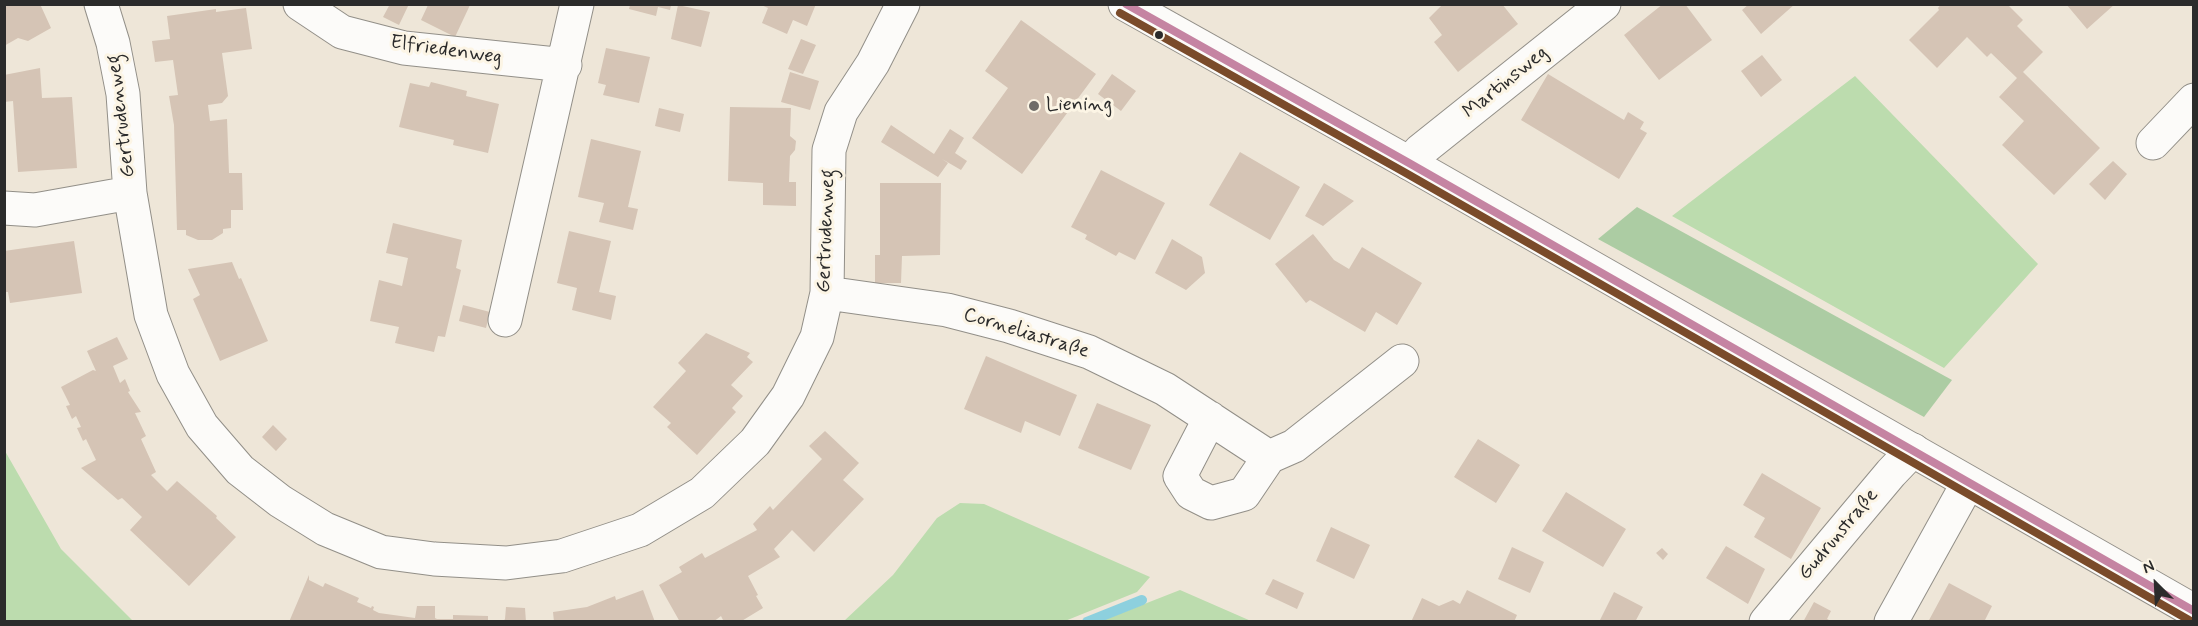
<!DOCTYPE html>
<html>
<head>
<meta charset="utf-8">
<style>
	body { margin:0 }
	#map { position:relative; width:2198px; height:626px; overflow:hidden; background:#eee6d8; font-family:Mynerve,sans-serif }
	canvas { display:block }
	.frame { position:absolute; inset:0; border:6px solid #2b2b2b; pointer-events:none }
	.north { position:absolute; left:2126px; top:554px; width:60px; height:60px; -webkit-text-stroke:4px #fcf5e5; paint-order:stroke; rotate:336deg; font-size:16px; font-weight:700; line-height:24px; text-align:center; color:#2b2b2b }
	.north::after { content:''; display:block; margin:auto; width:21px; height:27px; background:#2b2b2b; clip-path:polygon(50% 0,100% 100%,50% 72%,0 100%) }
</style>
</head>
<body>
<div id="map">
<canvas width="2198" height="626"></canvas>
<div class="frame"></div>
<div class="north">N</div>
</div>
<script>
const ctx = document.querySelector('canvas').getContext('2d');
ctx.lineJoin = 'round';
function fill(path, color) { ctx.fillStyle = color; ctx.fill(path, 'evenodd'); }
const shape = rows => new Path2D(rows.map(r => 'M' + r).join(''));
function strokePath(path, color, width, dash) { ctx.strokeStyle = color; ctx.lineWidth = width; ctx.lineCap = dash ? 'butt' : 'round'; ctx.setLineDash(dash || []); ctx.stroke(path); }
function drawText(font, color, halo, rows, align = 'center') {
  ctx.font = font + ' Mynerve,sans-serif'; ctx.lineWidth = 6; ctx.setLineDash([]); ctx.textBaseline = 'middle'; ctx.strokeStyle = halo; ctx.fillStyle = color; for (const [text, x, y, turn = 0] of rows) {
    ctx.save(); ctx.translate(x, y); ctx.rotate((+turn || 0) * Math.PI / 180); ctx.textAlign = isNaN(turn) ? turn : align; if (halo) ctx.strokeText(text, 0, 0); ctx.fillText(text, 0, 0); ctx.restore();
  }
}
const green = shape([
	[1855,76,2038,264,1944,368,1672,216],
	[5,451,61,549,133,621,5,621],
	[960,503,984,504,1150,577,1137,592,1065,621,844,621,893,575,937,518],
	[1180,590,1251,621,1101,621]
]);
const forest = shape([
	[1637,207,1952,380,1924,417,1598,239]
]);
const stream = shape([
	[1087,622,1142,600]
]);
const building = shape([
	[4,4,40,4,51,28,28,41,18,38,4,46],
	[390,4,409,4,399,25,383,17],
	[759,4,816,4,807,26,793,20,787,34,762,23,768,8],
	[1443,4,1502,4,1518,24,1458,72,1434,42,1442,35,1429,18],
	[1663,4,1685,4,1712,40,1659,80,1624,35],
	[1749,4,1795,4,1761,34,1742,10],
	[1941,4,2007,4,2023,20,2017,26,2043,52,2023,72,2100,148,2054,195,2002,145,2024,121,1999,97,2017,78,1991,53,1987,57,1967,37,1937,68,1909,40,1939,10,1938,8],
	[2066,4,2115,4,2087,29],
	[428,5,470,5,455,37,421,20],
	[630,5,671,5,670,10,658,7,656,16,629,9],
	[678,5,710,12,701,47,671,39],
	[246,8,252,49,222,53,228,96,222,103,208,105,210,121,227,119,229,173,242,173,243,210,231,210,231,228,223,229,223,233,212,240,198,240,186,235,186,230,177,230,174,125,169,96,178,95,173,60,155,62,152,41,170,39,167,16,216,9,216,12],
	[1021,20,1096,74,1022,174,972,138,1008,88,985,71],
	[801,39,816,45,803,74,788,69],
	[606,48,650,57,639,103,603,95,606,85,598,83],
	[1762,55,1782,80,1761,97,1741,71],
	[40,68,42,98,72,97,77,168,18,172,13,101,4,102,4,75],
	[790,72,819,81,810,110,781,102],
	[1112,74,1136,91,1121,111,1098,94],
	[1548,74,1624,120,1628,112,1644,122,1640,129,1647,133,1619,179,1521,120],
	[431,82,467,91,466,96,499,104,488,153,453,145,454,140,399,127,410,83,429,87],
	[730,107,791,108,790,136,796,141,795,150,790,156,789,182,796,182,796,206,763,205,763,183,728,181],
	[659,108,684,114,680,132,655,126],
	[891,125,934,154,950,129,964,138,955,153,967,161,961,170,942,159,948,163,938,177,881,142],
	[591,139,641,151,628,207,638,209,633,230,599,222,604,203,578,197],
	[1240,152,1300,187,1270,240,1209,205],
	[2113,161,2127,174,2105,200,2089,184],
	[1101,170,1165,203,1135,260,1119,252,1116,256,1085,239,1087,235,1071,227],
	[880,183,941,183,940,255,902,256,901,283,875,283,875,255,880,255],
	[1324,183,1354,201,1323,226,1305,216],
	[393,223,462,240,456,268,461,270,445,337,438,336,434,352,395,343,399,327,370,321,379,280,402,286,408,258,386,253],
	[569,231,611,241,599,292,616,296,611,320,572,310,577,288,557,283],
	[1313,234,1334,260,1349,269,1362,247,1422,283,1397,325,1376,312,1365,332,1310,300,1306,303,1275,264],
	[1172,239,1202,257,1205,273,1186,290,1155,273],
	[74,241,82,293,10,303,8,292,4,292,4,251],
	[232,262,239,279,241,278,268,341,220,361,193,299,200,295,188,269],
	[463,305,490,312,486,328,459,321],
	[706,333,750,353,747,357,753,362,731,385,743,396,732,408,736,412,697,455,667,427,671,423,653,407,686,371,678,363],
	[117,337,128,359,113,366,120,383,125,379,130,391,128,392,141,412,135,413,146,436,141,439,156,472,151,475,167,491,177,481,217,516,216,518,236,537,189,586,130,530,142,517,122,498,118,500,81,468,96,460,86,439,83,441,77,428,81,427,76,416,72,419,66,406,70,405,61,387,93,370,96,371,87,351],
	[986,356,1077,395,1060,436,1025,421,1021,433,964,409],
	[1097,403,1151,425,1131,470,1078,448],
	[273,425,287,439,276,451,262,437],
	[825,431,859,463,843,480,864,499,814,552,792,530,774,549,780,557,748,576,758,595,756,596,763,608,740,622,724,622,721,616,713,622,680,622,659,585,682,572,679,567,702,553,705,558,757,530,753,524,770,506,773,510,822,459,809,446],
	[1478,439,1520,465,1496,503,1454,477],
	[1762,473,1821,508,1791,559,1754,537,1765,518,1743,505],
	[1566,492,1626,529,1603,567,1542,531],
	[1331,527,1370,545,1354,579,1316,561],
	[1726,546,1765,569,1748,604,1706,578],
	[1512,547,1544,562,1530,593,1498,579],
	[1662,548,1668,554,1663,560,1656,553],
	[309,575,309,580,323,587,325,583,359,598,357,602,371,608,372,606,374,607,373,610,379,613,415,618,417,606,435,606,435,618,437,619,453,619,453,615,488,616,488,622,289,622],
	[1273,579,1304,593,1297,609,1265,594],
	[1949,583,1992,606,1984,622,1928,622],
	[643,590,655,622,554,622,553,612,587,607,615,596,616,600],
	[1467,590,1517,615,1514,622,1411,622,1422,598,1439,606,1453,600,1460,604],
	[1614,592,1643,607,1635,622,1600,620],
	[1814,602,1831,611,1827,619,1833,622,1803,622],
	[506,607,525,608,526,622,503,622,505,619]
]);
const minor = shape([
	[101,4,113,43,123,94,130,193,151,315,173,374,202,426,240,470,280,501,325,529,381,552,434,559,506,563,562,556,640,530,702,493,755,442,788,396,817,337,827,293,829,150,841,112,873,63,903,4],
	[300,4,342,32,404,48,565,65],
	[2153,143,2194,100],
	[1409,163,1420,151,1604,4],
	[4,208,35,210,130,193],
	[827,293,947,310,1009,326,1089,352,1165,389,1269,457],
	[505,320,577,4],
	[1210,418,1180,476,1191,493,1211,503,1244,494,1269,457,1294,446,1402,361],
	[1766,622,1891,473,1913,450],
	[1891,622,1968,483]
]);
const major = shape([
	[1125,4,1409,163,2194,611]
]);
const bus1 = shape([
	[1126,4,1409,163,2194,611]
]);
const bus2 = shape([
	[1120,13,1404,172,2189,620]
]);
const markers = [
	[1159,35,5,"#2b2b2b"],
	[1034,106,6,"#6f6c68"]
];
const streetNames = [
	["Elfriedenweg",446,51,8],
	["Martinsweg",1506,83,-39],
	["Gertrudenweg",122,116,-97],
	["Gertrudenweg",827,231,-88],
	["Corneliastraße",1026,334,17],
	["Gudrunstraße",1839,535,-50]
];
const poiNames = [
	["Liening",1046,106]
];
fill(green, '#bcdcae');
fill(forest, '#accca3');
strokePath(stream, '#8dd0de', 10);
fill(building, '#d5c4b5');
strokePath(minor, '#928f88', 35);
strokePath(major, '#928f88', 35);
strokePath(minor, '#fcfbf9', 33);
strokePath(major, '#fcfbf9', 33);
strokePath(bus1, '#c584a2', 8);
strokePath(bus2, '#7a4b2a', 8);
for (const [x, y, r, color] of markers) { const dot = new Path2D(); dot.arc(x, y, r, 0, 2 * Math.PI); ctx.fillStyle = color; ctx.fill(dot); strokePath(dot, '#fcf5e5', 2); }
drawText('20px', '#2b2b2b', '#fcf5e5', streetNames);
drawText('20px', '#2b2b2b', '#fcf5e5', poiNames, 'left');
</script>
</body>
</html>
